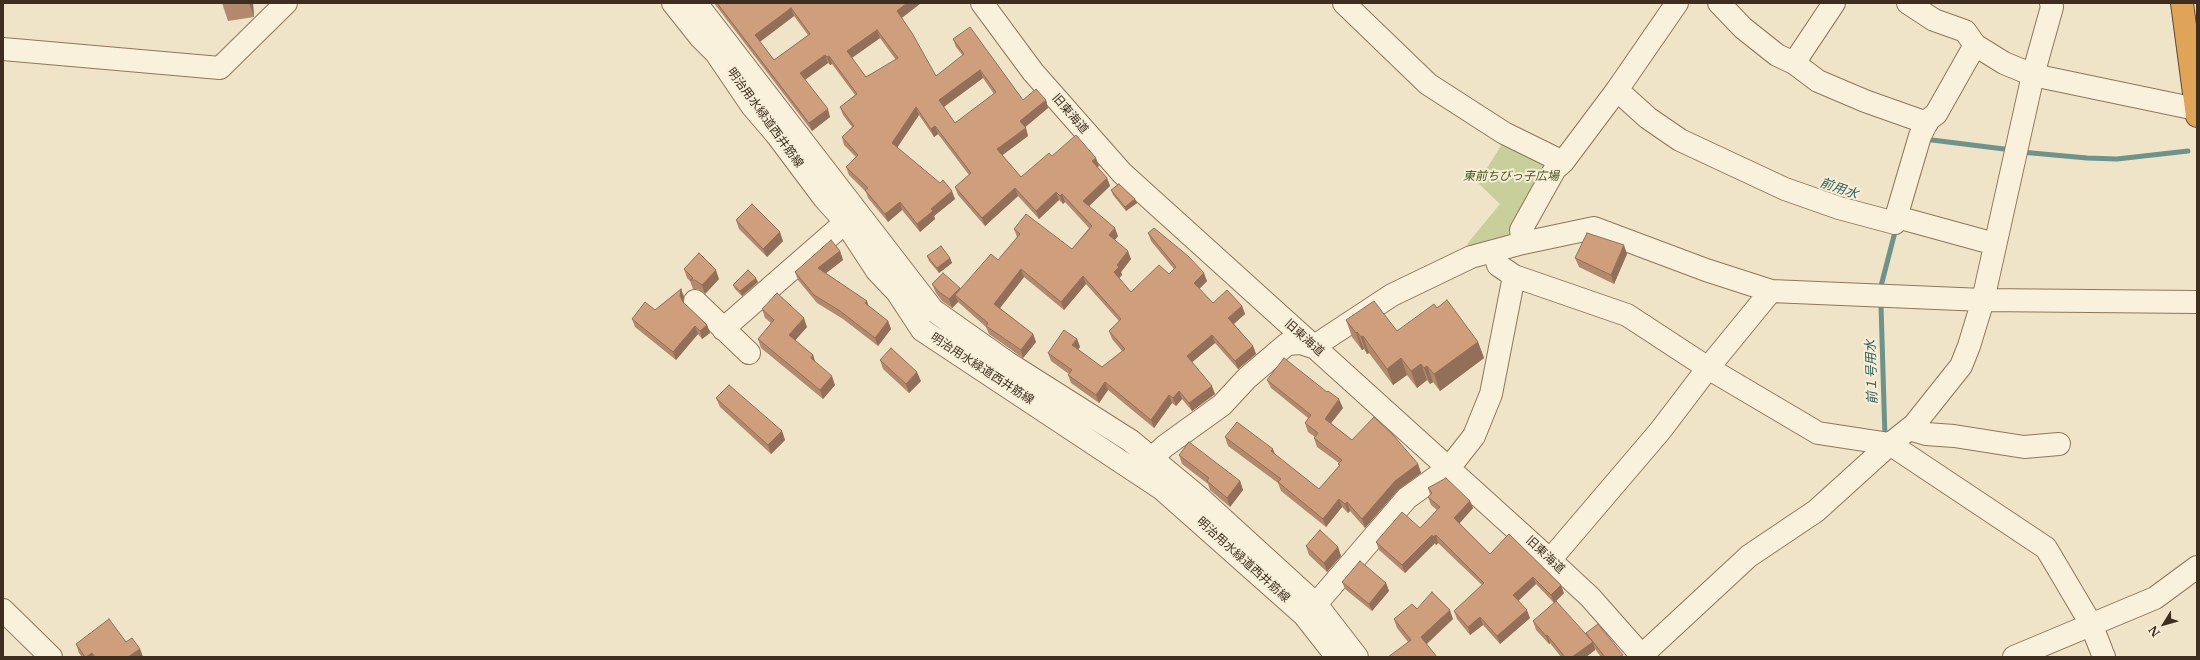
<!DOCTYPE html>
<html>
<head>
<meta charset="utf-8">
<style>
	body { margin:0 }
	#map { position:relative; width:2200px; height:660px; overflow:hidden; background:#f0e4c8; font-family:"Libre Baskerville",serif }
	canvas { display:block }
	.frame { position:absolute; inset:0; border:4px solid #3d2e20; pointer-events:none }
	.north { position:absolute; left:2144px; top:604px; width:40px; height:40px; -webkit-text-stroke:3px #f7eed8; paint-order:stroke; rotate:233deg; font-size:11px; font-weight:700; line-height:16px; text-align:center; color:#3d2e20 }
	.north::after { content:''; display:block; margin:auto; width:14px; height:18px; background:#3d2e20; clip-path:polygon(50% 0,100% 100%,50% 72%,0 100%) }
</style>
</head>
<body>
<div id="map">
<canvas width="2200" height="660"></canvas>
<div class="frame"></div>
<div class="north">N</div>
</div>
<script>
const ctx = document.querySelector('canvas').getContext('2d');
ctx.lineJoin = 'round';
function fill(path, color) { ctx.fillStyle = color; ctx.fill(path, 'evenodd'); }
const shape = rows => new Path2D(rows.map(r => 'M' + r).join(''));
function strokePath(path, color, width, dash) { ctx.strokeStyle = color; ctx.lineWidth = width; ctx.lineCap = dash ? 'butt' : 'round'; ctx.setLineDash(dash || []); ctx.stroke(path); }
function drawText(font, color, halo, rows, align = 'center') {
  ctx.font = font + ' "Libre Baskerville","Noto Sans JP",serif'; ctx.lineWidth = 4; ctx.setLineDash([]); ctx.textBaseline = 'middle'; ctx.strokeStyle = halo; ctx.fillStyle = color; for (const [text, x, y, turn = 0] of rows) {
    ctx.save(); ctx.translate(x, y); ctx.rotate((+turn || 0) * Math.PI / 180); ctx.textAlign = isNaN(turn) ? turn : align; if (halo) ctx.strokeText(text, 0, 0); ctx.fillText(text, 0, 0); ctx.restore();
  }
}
const green = shape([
	[1505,139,1546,164,1510,234,1501,241,1472,249,1467,244,1500,204,1478,183]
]);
const stream = shape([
	[1924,139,2012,150],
	[2021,152,2087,158,2117,159,2188,151],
	[1881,286,1896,228],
	[1881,305,1885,438]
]);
const minor = shape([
	[673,3,700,37,716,53,752,106,776,134,824,198,843,219,877,271,897,292,922,330,1162,489,1304,615,1337,657],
	[696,3,933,310,1008,363,1131,441,1201,499,1316,604,1357,657],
	[982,3,1033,72,1122,173,1550,560,1590,597,1643,657],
	[1344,3,1428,84,1504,133,1563,162],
	[1719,3,1743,28,1777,55,1794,63,1818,81,1865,101,1927,123],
	[1908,3,1934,20,1965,31,1975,45,2004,63,2033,75,2196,109],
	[2051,3,2052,7,2033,75,1983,300,1969,346,1961,366,1914,425,1890,444,2046,548,2091,624,2104,657],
	[3,49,220,68,286,3],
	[1794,63,1834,3],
	[1617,90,1648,118,1680,140,1785,189,1839,208,1895,223],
	[1897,214,1920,136,1928,120,1936,114,1975,45],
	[1904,219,1995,244],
	[1523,243,1594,228,1706,270,1771,291,1983,300,2197,302],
	[1494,252,1498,265,1514,276,1627,315,1708,368,1818,433,1890,444,1816,511,1749,556,1640,657],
	[695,301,749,353],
	[723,329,856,213],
	[1909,429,1926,434,1954,436,2024,447,2059,444],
	[1151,459,1165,446,1222,405,1247,378,1287,344,1301,343,1313,347,1392,295,1471,257,1523,243,1521,230,1555,169,1563,162,1617,90,1677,3],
	[1550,560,1660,431,1708,368,1771,291],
	[1316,604,1407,498,1449,468,1474,436,1491,394,1514,276],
	[3,610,51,657],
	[2014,657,2155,598,2197,567]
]);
const highway = shape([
	[2182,3,2197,116]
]);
const wall = shape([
	[222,3,253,3,254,17,228,21],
	[714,3,921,3,902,18,936,76,963,56,956,47,953,39,1023,100,1046,100,1048,108,1025,127,1028,136,1002,155,1021,177,1052,156,1099,166,1097,167,1107,178,1110,186,1089,206,1118,236,1115,240,1131,259,1121,272,1122,275,1119,278,1131,292,1169,274,1174,269,1151,241,1148,233,1207,281,1199,289,1213,303,1242,306,1245,314,1234,324,1253,346,1256,354,1238,369,1215,343,1192,362,1215,394,1192,411,1182,399,1176,406,1172,403,1154,428,1108,390,1099,403,1071,383,1068,375,1069,374,1051,361,1048,353,1077,339,1080,347,1078,349,1102,367,1122,351,1112,339,1109,331,1119,321,1086,284,1064,310,1024,277,1000,308,1033,334,1036,342,1023,358,989,334,986,327,958,302,952,308,942,301,936,293,932,284,960,289,998,260,1017,237,1014,229,1072,249,1089,228,1065,202,1063,204,1059,200,1039,219,1018,196,985,226,958,195,955,187,969,175,938,134,934,137,919,115,897,147,955,199,934,216,935,219,920,232,902,210,888,222,868,198,866,192,849,175,846,167,856,157,844,145,842,137,852,127,843,115,840,107,855,95,832,64,830,65,828,63,805,80,830,117,812,131],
	[794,16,808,35,774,60,760,42],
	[880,38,896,60,866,77,852,58],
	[983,78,994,94,955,123,944,107],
	[1111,190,1135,199,1137,203,1126,211,1113,195],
	[736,220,783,241,767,257,739,229],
	[840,251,843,260,826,273,888,321,891,329,878,346,843,319,817,303,798,280,795,272],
	[1627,254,1614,284,1579,267,1575,258],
	[927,256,950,258,952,263,939,273,929,261],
	[684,269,719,279,705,294,698,289,693,289,690,281,687,278],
	[758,282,742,296,735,289,733,285],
	[681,289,684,297,683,302,707,325,710,333,702,339,698,334,676,360,635,327,632,319,655,310],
	[762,309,807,327,795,340,813,355,815,362,835,385,823,399,761,348,758,339,771,323,765,318],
	[1346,320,1397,331,1478,342,1484,358,1440,391,1433,382,1430,384,1427,380,1417,388,1407,375,1393,385,1369,353,1367,354,1364,349,1362,350,1352,337],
	[880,360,921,381,909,393,883,369],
	[1267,380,1343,408,1331,423,1352,440,1418,464,1421,473,1398,490,1365,528,1350,511,1348,513,1342,507,1326,527,1281,491,1278,483,1228,446,1225,437,1275,455,1319,489,1339,466,1339,463,1317,447,1314,438,1315,437,1308,432,1305,423,1308,418,1271,388],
	[716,398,782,431,785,440,771,454,720,407],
	[1179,455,1240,481,1243,490,1230,507,1210,490,1208,484,1182,464],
	[1428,488,1470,501,1473,508,1459,524,1490,554,1564,593,1554,603,1536,584,1518,601,1530,618,1500,644,1483,625,1470,635,1457,619,1454,611,1482,585,1438,543,1436,545,1435,543,1405,573,1379,550,1376,542,1420,528,1437,510,1431,505,1428,497,1430,494],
	[1306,546,1338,547,1341,556,1327,572,1309,555],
	[1342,582,1386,583,1389,591,1372,611,1345,589],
	[1417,609,1453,619,1427,644,1408,642,1397,628,1394,619],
	[1533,621,1587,635,1586,633,1624,657,1601,657,1595,649,1595,650,1586,657,1561,657,1550,643,1549,644,1536,630],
	[126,642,140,649,143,657,82,657,79,653,76,644]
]);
const shadedWall = shape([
	[249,3,253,3,254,17],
	[907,3,921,3,900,19,897,11],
	[791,8,794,16,758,43,755,35],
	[877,30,880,38,850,59,847,51],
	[825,55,828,63,803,81,800,73],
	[829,56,832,64,830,65,827,57],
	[980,70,983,78,942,108,939,100],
	[1046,100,1048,108,1023,129,1020,121],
	[916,107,919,115,895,151,892,143],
	[828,109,830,117,812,131,809,123],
	[935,126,938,134,934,137,931,129],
	[1026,128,1028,136,1000,157,997,149],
	[1096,158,1099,166,1095,169,1092,161],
	[1107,178,1110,186,1086,209,1083,201],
	[1015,188,1018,196,985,226,982,218],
	[952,191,955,199,934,216,935,219,920,232,917,224,931,209],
	[1056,192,1059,200,1039,219,1036,211],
	[1062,194,1065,202,1063,204,1060,196],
	[1135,199,1137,203,1126,211,1125,207],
	[900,202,902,210,888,222,885,214],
	[1115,228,1118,236,1112,243,1109,235],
	[780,232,783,241,767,257,763,249],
	[1624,245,1627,254,1614,284,1611,275],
	[840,251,843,260,821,277,818,268],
	[1128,251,1131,259,1121,272,1122,275,1117,280,1114,272,1117,265],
	[950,258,952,263,939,273,937,268],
	[1021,269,1024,277,997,312,994,304],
	[716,270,719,279,705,294,702,285],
	[1204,273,1207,281,1197,291,1194,283],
	[1083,276,1086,284,1064,310,1061,302],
	[756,278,758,282,742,296,740,291],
	[960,288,963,297,955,295,958,302,952,308,949,299],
	[681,289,684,297,683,304,680,296],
	[867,301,870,310,865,303],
	[1242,306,1245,314,1231,326,1228,318],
	[804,318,807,327,792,344,789,335],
	[888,321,891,329,878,346,875,338],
	[707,325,710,333,702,339,700,331],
	[695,326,698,334,676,360,673,352],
	[1357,332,1364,349,1362,350,1356,333],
	[1033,334,1036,342,1023,358,1021,350],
	[1212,335,1215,343,1190,364,1187,356],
	[1363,336,1369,353,1367,354,1361,337],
	[1077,339,1080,347,1075,353,1072,345],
	[1478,342,1484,358,1440,391,1434,374],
	[1253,346,1256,354,1238,369,1235,361],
	[813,355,816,364,811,358],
	[1401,358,1407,375,1393,385,1387,369],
	[1421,364,1427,380,1417,388,1411,371],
	[1427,366,1433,382,1430,384,1424,368],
	[917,372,921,381,909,393,906,384],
	[832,376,835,385,823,399,820,390],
	[1105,382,1108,390,1099,403,1096,395],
	[1212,386,1215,394,1192,411,1189,403],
	[1179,391,1182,399,1176,406,1173,398],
	[1169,395,1172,403,1154,428,1151,420],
	[1339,399,1343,408,1328,427,1325,419],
	[782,431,785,440,771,454,768,445],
	[1273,449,1276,457,1271,451],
	[1418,464,1421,473,1398,490,1365,528,1362,519,1395,481],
	[1240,481,1243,490,1230,507,1227,498],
	[1339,499,1342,507,1326,527,1323,519],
	[1470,501,1473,508,1457,526,1454,518],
	[1347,502,1350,511,1348,513,1345,504],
	[1432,535,1435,543,1405,573,1402,565],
	[1436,535,1438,543,1436,545,1433,537],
	[1338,547,1341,556,1327,572,1324,563],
	[1533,577,1536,584,1516,603,1513,595],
	[1386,583,1389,591,1372,611,1369,604],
	[1561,585,1564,593,1554,603,1551,595],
	[1450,610,1453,619,1424,646,1421,637],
	[1527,610,1530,618,1500,644,1497,636],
	[1480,617,1483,625,1470,635,1468,627],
	[1547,635,1550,643,1549,644,1546,636],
	[1593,642,1595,650,1586,657,1572,657],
	[140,649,143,657,128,657],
	[92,653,93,657,86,657]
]);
const building = shape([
	[717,3,907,3,897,11,912,33,936,76,964,54,953,39,970,27,1023,100,1036,89,1046,100,1020,121,1026,128,997,149,1021,177,1049,153,1052,156,1076,135,1096,158,1092,161,1107,178,1083,201,1115,228,1109,235,1128,251,1117,265,1119,267,1114,272,1131,292,1159,265,1169,274,1176,267,1148,233,1154,228,1188,256,1204,273,1194,283,1213,303,1227,290,1242,306,1228,318,1253,346,1235,361,1212,335,1187,356,1212,386,1189,403,1179,391,1173,398,1169,395,1151,420,1105,382,1096,395,1068,375,1072,370,1048,353,1064,330,1077,339,1072,345,1102,367,1125,349,1109,331,1121,319,1083,276,1061,302,1021,269,994,304,1033,334,1021,350,986,326,988,323,955,295,991,254,998,260,1020,234,1014,229,1026,214,1072,249,1092,226,1062,194,1060,196,1056,192,1036,211,1015,188,982,218,955,187,971,173,935,126,931,129,916,107,892,143,940,183,943,180,952,191,931,209,933,211,917,224,900,202,885,214,865,190,868,188,846,167,858,155,842,137,854,126,840,107,857,94,829,56,827,57,825,55,800,73,828,109,809,123,717,3],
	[791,8,810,34,774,60,755,35,791,8],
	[877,30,898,58,866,77,847,51,877,30],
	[980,70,996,92,955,123,939,100,980,70],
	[1119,184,1135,199,1125,207,1111,190,1119,184],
	[752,204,780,232,763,249,736,220,752,204],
	[1587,233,1624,245,1611,275,1575,258,1587,233],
	[831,240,840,251,818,268,867,301,865,303,888,321,875,338,840,311,814,295,795,272,831,240],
	[941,246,950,258,937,268,927,256,941,246],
	[699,253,716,270,702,285,695,280,690,280,693,278,684,269,699,253],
	[748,270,756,278,740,291,733,285,748,270],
	[943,273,960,288,949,299,939,292,932,284,943,273],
	[681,289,680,296,683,302,707,325,700,331,695,326,673,352,632,319,645,302,655,310,681,289],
	[777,293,804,318,789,335,813,355,811,358,832,376,820,390,758,339,774,320,762,309,777,293],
	[1447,300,1478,342,1434,374,1427,366,1424,368,1421,364,1411,371,1401,358,1387,369,1363,336,1361,337,1357,332,1356,333,1346,320,1374,301,1397,331,1434,304,1437,308,1447,300],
	[891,348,917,372,906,384,880,360,891,348],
	[1284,358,1327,392,1328,391,1339,399,1325,419,1352,440,1374,417,1394,436,1418,464,1395,481,1362,519,1347,502,1345,504,1339,499,1323,519,1278,482,1281,479,1225,437,1237,422,1273,449,1271,451,1319,489,1340,465,1338,464,1342,460,1314,438,1318,433,1305,423,1311,415,1267,380,1284,358],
	[729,385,782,431,768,445,716,398,729,385],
	[1189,442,1240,481,1227,498,1207,481,1209,478,1179,455,1189,442],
	[1446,478,1470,501,1454,518,1490,554,1509,534,1561,585,1551,595,1533,577,1513,595,1527,610,1497,636,1480,617,1468,627,1454,611,1484,583,1436,535,1433,537,1432,535,1402,565,1376,542,1402,512,1420,528,1440,507,1428,497,1432,493,1428,488,1446,478],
	[1320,530,1338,547,1324,563,1306,546,1320,530],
	[1360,561,1386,583,1369,604,1342,582,1360,561],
	[1432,592,1450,610,1421,637,1437,657,1388,657,1411,640,1394,619,1412,604,1417,609,1432,592],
	[1556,601,1593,642,1572,657,1565,657,1547,635,1546,636,1533,621,1556,601],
	[109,619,126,642,132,638,140,649,128,657,95,657,92,653,86,657,85,657,76,644,109,619],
	[1598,624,1623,655,1621,656,1622,657,1605,657,1586,633,1598,624]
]);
const streetNames = [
	["旧東海道",1070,114,49],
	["明治用水緑道西井筋線",765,118,54],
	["旧東海道",1304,338,42],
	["明治用水緑道西井筋線",982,369,33],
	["旧東海道",1545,555,43],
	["明治用水緑道西井筋線",1243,560,42]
];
const parkNames = [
	["東前ちびっ子広場",1511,177]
];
const waterNames = [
	["前用水",1839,189,19],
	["前１号用水",1872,372,-92]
];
fill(green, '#c9cf9b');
strokePath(stream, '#6f938a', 5);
strokePath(minor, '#8d765c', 24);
strokePath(highway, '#5b4430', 24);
strokePath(minor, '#faf1dc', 22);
strokePath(highway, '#e0a458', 22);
fill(wall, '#b2896c');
fill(shadedWall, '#916f58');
fill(building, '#cf9f7d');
strokePath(building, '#916f58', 1);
drawText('12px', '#3d2e20', '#f7eed8', streetNames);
drawText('italic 12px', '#4d5a26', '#f7eed8', parkNames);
drawText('italic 13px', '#2f5d5a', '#f7eed8', waterNames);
</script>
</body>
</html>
